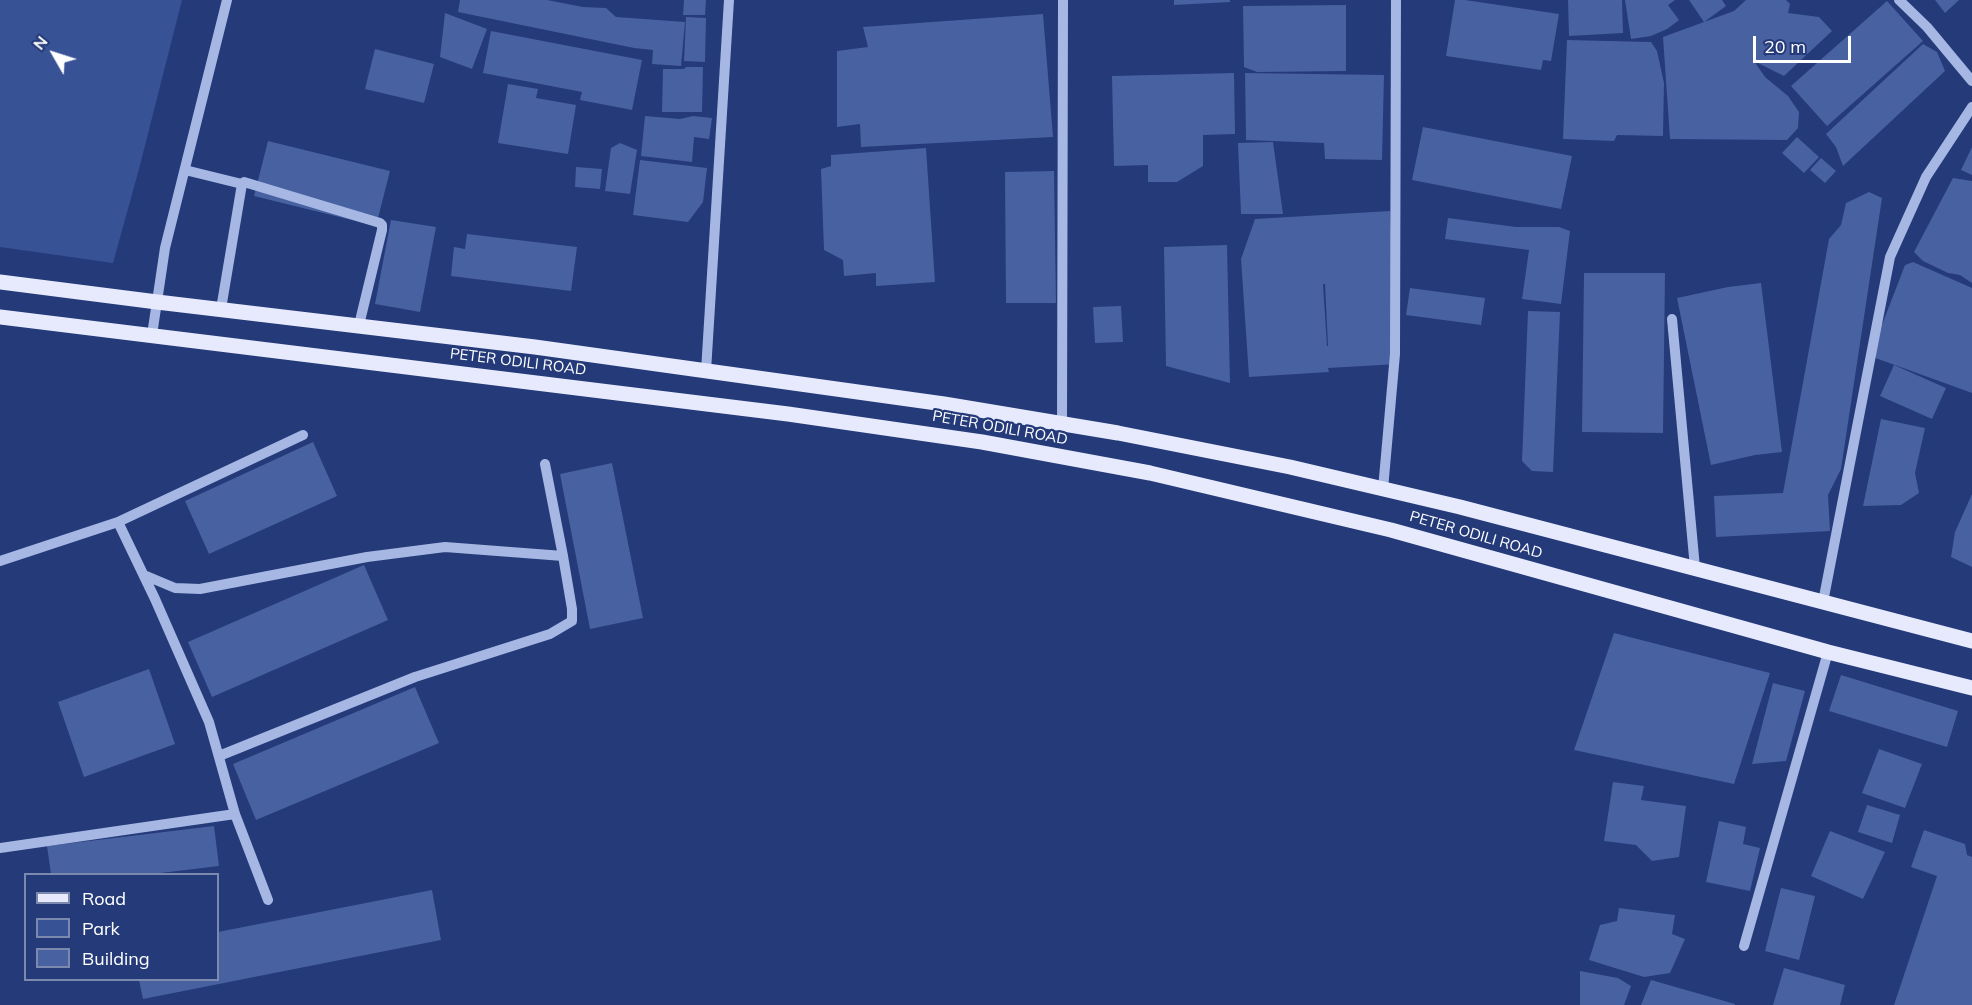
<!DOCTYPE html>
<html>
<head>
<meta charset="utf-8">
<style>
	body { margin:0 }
	#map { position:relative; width:1972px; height:1005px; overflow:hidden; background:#243a79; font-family:Mulish,sans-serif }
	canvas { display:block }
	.legend { position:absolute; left:24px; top:873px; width:195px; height:108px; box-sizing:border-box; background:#243a79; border:2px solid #7c89af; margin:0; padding:8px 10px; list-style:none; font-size:18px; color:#fff }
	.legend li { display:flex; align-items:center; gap:12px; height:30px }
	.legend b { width:30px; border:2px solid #7c89af }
	.north { position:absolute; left:24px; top:24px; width:60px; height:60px; -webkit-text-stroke:4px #243a79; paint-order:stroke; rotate:309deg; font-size:16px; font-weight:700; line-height:24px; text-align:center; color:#fff }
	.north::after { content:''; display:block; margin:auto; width:21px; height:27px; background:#fff; clip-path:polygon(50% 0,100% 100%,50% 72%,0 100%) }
	.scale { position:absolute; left:1753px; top:36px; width:98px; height:27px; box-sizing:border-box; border:3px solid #fff; border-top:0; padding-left:8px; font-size:18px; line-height:21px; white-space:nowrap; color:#fff; -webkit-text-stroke:4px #243a79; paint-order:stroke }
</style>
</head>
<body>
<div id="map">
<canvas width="1972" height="1005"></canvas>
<ul class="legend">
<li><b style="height:8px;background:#e6eafc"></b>Road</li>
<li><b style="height:16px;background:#385296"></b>Park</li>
<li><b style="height:16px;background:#4861a0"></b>Building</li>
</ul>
<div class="north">N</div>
<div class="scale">20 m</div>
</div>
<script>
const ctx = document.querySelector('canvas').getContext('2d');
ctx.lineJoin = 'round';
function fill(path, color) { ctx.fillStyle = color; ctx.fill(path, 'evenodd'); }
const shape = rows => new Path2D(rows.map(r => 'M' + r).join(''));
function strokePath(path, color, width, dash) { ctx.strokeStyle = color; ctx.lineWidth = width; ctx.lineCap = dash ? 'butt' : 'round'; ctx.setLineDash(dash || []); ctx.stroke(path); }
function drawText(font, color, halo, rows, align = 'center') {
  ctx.font = font + ' Mulish,sans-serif'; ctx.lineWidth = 4.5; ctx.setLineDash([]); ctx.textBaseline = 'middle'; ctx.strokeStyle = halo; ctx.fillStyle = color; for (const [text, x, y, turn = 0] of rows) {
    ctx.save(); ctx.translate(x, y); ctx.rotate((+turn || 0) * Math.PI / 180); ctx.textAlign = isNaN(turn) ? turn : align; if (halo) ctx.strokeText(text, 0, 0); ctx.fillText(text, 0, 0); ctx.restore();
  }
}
const green = shape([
	[0,0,182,0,139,169,113,263,0,247]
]);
const building = shape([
	[460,0,547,0,583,7,606,8,616,17,685,22,681,66,652,64,653,50,634,48,458,12],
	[684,0,706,0,705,15,683,15],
	[1174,0,1230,0,1230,2,1174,5],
	[1455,0,1465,0,1559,14,1551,61,1543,60,1541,70,1446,56],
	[1568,0,1622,0,1623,33,1569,36],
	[1625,0,1675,0,1668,5,1679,20,1667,29,1651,36,1631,39],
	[1689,0,1722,0,1726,6,1704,22],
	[1746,0,1786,0,1790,4,1788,13,1819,17,1832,31,1784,76,1754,61,1765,77,1788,96,1799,112,1798,128,1787,140,1670,139,1663,37,1734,11],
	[1935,0,1959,0,1945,13],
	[1887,1,1923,41,1827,126,1791,86],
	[1346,5,1346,71,1257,72,1244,67,1243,6],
	[445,13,487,29,472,69,440,57],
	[1043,14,1053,137,861,147,860,124,837,127,837,51,868,47,863,27],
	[686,17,706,18,705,62,684,61],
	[491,31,642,60,632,110,580,100,582,92,483,73],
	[1567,40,1651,42,1657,51,1664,83,1663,136,1617,135,1614,141,1563,139],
	[1923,44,1937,52,1945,71,1843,166,1836,147,1826,134],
	[375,49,434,64,424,103,365,89],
	[686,67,703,67,702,112,662,112,663,69,684,69],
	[1234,73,1235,134,1203,135,1203,166,1177,182,1148,182,1148,165,1114,166,1112,76],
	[1245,73,1384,75,1382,160,1325,159,1324,143,1246,140],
	[508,84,538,89,536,98,576,105,568,154,498,143],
	[645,116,680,119,693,116,712,118,709,139,694,137,692,162,641,156],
	[1423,127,1572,156,1561,209,1412,180],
	[1797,137,1819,157,1804,173,1782,153],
	[268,141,390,171,376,226,254,196],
	[1273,142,1283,214,1241,214,1238,143],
	[620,143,637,150,630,194,605,191,611,148],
	[1972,147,1972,175,1961,170],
	[926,148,935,282,876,286,876,273,844,276,843,260,824,250,821,169,831,166,831,155],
	[1821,158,1836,171,1825,183,1810,170],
	[640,160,707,168,703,202,688,222,633,215],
	[576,167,602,169,600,189,575,187],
	[1054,171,1056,303,1006,303,1005,172],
	[1953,178,1972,181,1972,283,1960,275,1948,273,1923,261,1914,252],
	[1869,192,1882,198,1841,469,1828,495,1830,531,1716,537,1714,496,1783,493,1829,239,1841,225,1846,203],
	[1390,211,1398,364,1328,368,1329,372,1249,377,1241,259,1255,219],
	[1323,284,1325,284,1328,346,1327,346],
	[1448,218,1516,227,1559,227,1570,231,1561,304,1522,299,1529,250,1445,239],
	[391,220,436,227,420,312,375,304],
	[467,234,577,247,571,291,451,276,454,247,465,249],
	[1227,245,1230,383,1166,366,1164,247],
	[1913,262,1972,288,1972,393,1870,356,1905,265],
	[1584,273,1665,273,1663,433,1582,432],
	[1761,283,1782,452,1755,455,1711,465,1677,298,1728,287],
	[1410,288,1485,298,1481,325,1406,315],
	[1121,306,1123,342,1095,343,1093,307],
	[1528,311,1560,312,1553,472,1532,471,1522,461],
	[1894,365,1946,388,1932,419,1880,396],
	[1881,419,1925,428,1915,473,1919,493,1901,505,1863,506],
	[313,442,337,496,209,554,185,501],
	[612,463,643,618,590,629,560,474],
	[1972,494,1972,567,1951,557,1955,532],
	[364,565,388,620,212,697,188,642],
	[1614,633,1770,673,1734,784,1574,750],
	[149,669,175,744,84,777,58,702],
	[1841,675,1958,711,1947,747,1829,711],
	[1773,683,1805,691,1786,761,1752,764],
	[415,687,439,743,256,820,233,764],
	[1879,749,1922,764,1905,808,1862,793],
	[1613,782,1644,786,1641,800,1686,806,1679,857,1652,861,1636,845,1604,841],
	[1867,805,1900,815,1892,843,1858,832],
	[1719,821,1746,827,1743,844,1760,848,1750,891,1706,882],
	[214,826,219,866,152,874,51,874,47,846],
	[1924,830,1965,844,1967,855,1972,857,1972,1005,1894,1005,1937,876,1911,867],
	[1830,831,1885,852,1863,899,1811,876],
	[1781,888,1815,896,1799,960,1765,951],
	[432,890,441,940,143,999,139,980,218,980,218,932],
	[1619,908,1675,915,1672,934,1685,939,1670,973,1644,977,1589,960,1600,925,1617,921],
	[1784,968,1845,985,1840,1005,1773,1005],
	[1580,971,1618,978,1631,986,1624,1005,1580,1005],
	[1651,980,1735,1004,1735,1005,1641,1005]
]);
const minor = shape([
	[1899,0,1927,27,1972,81],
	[185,170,242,184,244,182,380,223,382,225,382,230,359,325],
	[221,309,242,184],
	[1672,319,1695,568],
	[152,335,165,248,227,0],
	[706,371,729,0],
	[1062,423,1063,0],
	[1383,489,1395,354,1396,0],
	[118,522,155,599,209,722,235,814,268,900],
	[0,561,118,522,303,435],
	[144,575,175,588,200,589,367,557,445,547,563,556],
	[1823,602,1890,257,1926,177,1972,107],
	[219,756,415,677,550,634,572,621,572,609,563,556,545,464],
	[0,848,235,814],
	[1744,946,1828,652]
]);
const major = shape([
	[0,282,157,302,535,347,944,404,1118,433,1290,467,1460,507,1972,641],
	[0,317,788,414,982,442,1150,473,1391,530,1828,652,1972,688]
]);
const streetNames = [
	["PETER ODILI ROAD",518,362,7],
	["PETER ODILI ROAD",1000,428,10],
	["PETER ODILI ROAD",1476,535,16]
];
fill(green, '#385296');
fill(building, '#4861a0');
strokePath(minor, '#a6b7e4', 10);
strokePath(major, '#e6eafc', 15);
drawText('15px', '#fff', '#243a79', streetNames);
</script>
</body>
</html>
